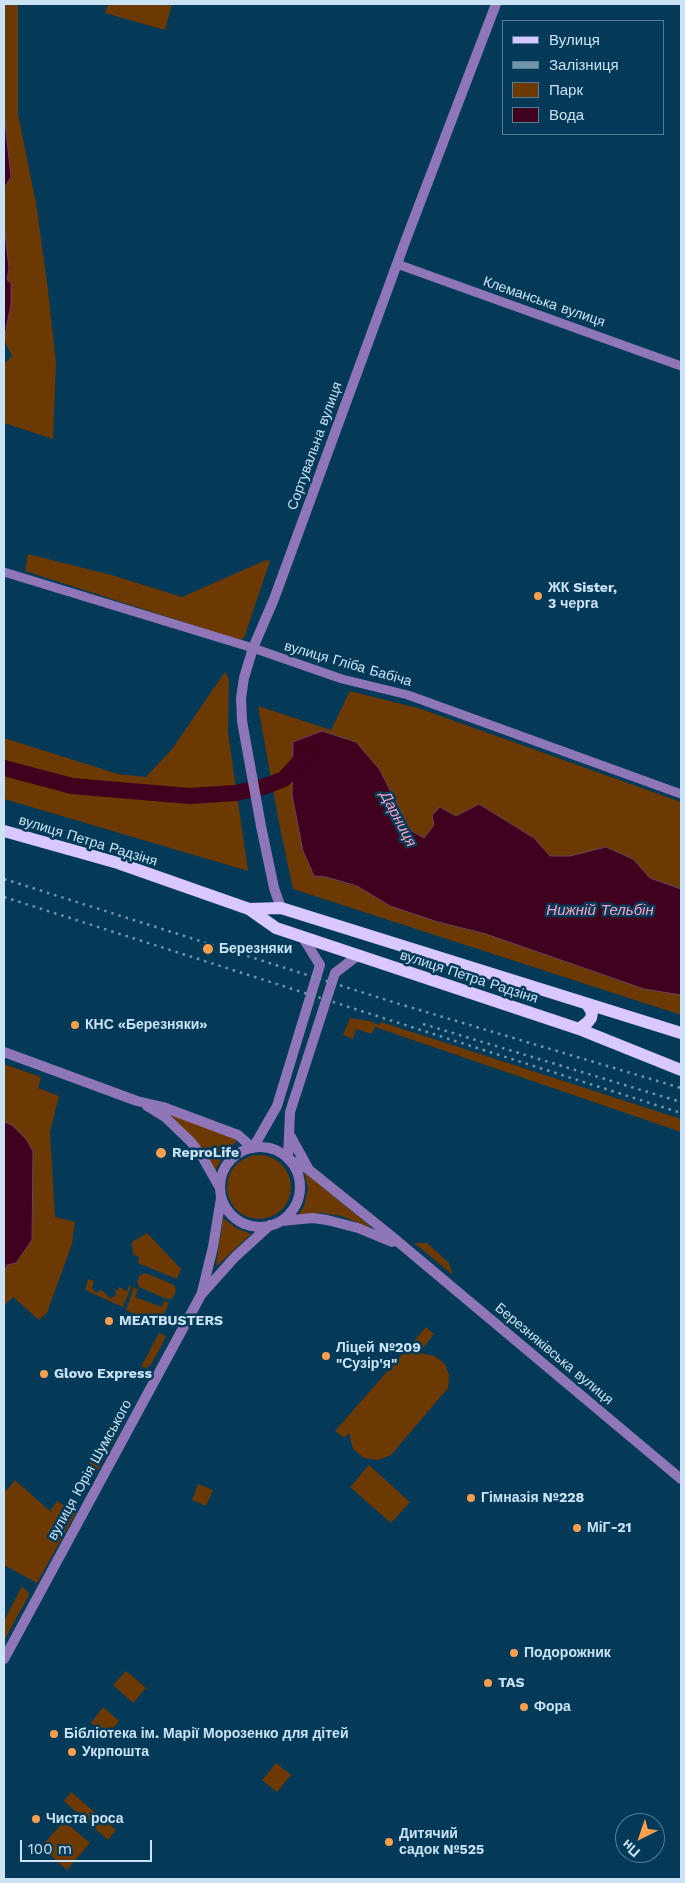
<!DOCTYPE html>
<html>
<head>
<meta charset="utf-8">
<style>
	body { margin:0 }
	#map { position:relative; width:685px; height:1883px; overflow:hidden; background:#043a58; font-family:"Work Sans",sans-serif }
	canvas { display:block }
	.frame { position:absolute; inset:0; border:5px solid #c9e2f4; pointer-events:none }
	.legend { position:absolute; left:502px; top:20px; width:162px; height:115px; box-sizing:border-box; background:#043a58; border:1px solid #537d96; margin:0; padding:6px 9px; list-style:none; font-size:15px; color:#c9e2f4 }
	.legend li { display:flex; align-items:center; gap:10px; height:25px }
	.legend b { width:25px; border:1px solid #537d96 }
	.north { position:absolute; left:615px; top:1813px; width:50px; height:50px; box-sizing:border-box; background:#043a58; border:1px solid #537d96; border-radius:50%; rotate:221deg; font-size:14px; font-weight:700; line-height:20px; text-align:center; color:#c9e2f4 }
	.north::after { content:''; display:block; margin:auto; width:18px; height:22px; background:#fa9f4e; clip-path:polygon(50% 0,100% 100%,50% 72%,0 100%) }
	.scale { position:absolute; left:20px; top:1840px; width:132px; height:22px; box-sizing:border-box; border:2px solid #c9e2f4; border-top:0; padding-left:6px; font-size:15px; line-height:18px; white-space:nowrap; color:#c9e2f4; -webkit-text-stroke:4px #043a58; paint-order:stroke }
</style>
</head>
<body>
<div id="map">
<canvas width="685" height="1883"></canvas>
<div class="frame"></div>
<ul class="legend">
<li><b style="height:6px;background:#d9c8fe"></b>Вулиця</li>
<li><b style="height:6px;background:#7197ae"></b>Залізниця</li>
<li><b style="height:14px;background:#6b3901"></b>Парк</li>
<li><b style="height:14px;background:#40001d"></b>Вода</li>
</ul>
<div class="north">Пн</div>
<div class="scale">100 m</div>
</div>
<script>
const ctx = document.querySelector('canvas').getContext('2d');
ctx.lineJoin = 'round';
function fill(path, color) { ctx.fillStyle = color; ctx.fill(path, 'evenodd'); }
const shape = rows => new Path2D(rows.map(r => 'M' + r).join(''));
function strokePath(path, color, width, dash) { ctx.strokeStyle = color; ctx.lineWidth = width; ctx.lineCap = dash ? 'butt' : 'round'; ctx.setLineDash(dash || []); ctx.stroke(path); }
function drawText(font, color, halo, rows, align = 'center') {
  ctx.font = font + ' "Work Sans",sans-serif'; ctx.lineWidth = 5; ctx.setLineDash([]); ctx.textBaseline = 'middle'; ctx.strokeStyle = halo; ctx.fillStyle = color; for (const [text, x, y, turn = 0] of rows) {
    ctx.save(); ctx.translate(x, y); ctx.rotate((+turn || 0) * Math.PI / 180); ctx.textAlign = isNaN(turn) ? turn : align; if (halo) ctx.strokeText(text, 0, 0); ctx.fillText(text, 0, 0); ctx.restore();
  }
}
const green = shape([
	[4,4,18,4,18,114,36,203,48,290,56,364,53,439,4,423,4,364,12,356,4,340,11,304,7,280,9,268,4,224,4,188,11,176,4,112],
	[108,4,172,4,165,30,105,13],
	[28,554,115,576,182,597,266,560,270,561,244,638,239,640,25,571],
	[225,672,229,679,228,732,248,871,4,799,4,738,118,774,146,777,172,749],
	[350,691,421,709,681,802,681,889,650,878,633,859,606,847,570,856,550,856,534,838,479,804,681,987,681,1015,293,889,279,823,258,706,331,730],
	[322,731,356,742,387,904,357,886,326,877,314,876,293,742],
	[350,1018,369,1021,379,1025,381,1022,681,1119,681,1132,375,1027,372,1034,356,1029,353,1039,343,1035],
	[4,1064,41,1077,38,1088,59,1096,50,1132,55,1217,75,1222,72,1244,47,1313,39,1320,13,1297,4,1306],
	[166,1111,233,1137,237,1141,224,1155,215,1171,181,1126],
	'227 1187a32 32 0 1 1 64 0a32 32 0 1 1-64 0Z',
	[304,1172,370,1226,369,1227,341,1216,321,1213,298,1215,304,1206,308,1189],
	[223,1218,236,1228,251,1234,217,1266,216,1265],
	[147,1233,181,1269,177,1279,138,1263,139,1257,133,1254,132,1242],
	[414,1243,427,1243,449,1263,453,1275],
	[146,1273,174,1285,176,1290,174,1296,169,1300,139,1287,137,1282,140,1275],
	[88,1279,94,1281,92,1287,93,1290,97,1293,100,1290,104,1292,110,1298,116,1296,115,1290,118,1290,119,1287,127,1291,129,1285,131,1287,123,1307,85,1290],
	[134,1287,138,1289,135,1297,162,1307,164,1301,169,1303,158,1326,126,1310],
	[426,1327,434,1334,419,1353,435,1356,445,1364,449,1375,448,1388,391,1455,378,1460,364,1458,353,1449,349,1433,344,1438,335,1431],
	[159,1333,164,1335,166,1337,152,1363,147,1368,141,1367],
	[111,1423,115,1425,117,1435,98,1470,88,1465,103,1437,109,1440,113,1431,108,1427],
	[369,1465,410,1502,391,1523,350,1487],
	[15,1480,50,1511,57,1501,76,1513,37,1583,4,1565,4,1489,6,1491],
	[198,1484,213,1490,206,1506,192,1500],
	[22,1586,28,1592,29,1595,4,1641,4,1621],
	[126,1671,146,1688,133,1703,113,1685],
	[103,1707,119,1721,107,1736,91,1723],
	[276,1763,291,1775,277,1792,262,1780],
	[71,1792,116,1830,108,1840,64,1801],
	[64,1821,90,1843,67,1870,41,1847]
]);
const water = shape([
	[4,112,11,177,4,188,4,112],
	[4,224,9,268,7,280,11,283,11,304,4,340,4,224],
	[322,731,356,742,380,770,410,830,424,838,434,825,432,815,440,807,456,816,479,804,534,838,550,856,570,856,606,847,633,859,650,878,681,889,681,995,644,989,486,934,438,922,390,906,357,886,326,877,314,876,303,851,292,795,293,742,322,731],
	[4,1122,12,1125,26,1139,33,1151,32,1240,16,1263,7,1265,4,1273,4,1122]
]);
const river = shape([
	[4,768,72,786,189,796,236,793,263,787,284,779,302,759,309,755]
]);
const minor = shape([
	[397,264,681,366],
	[4,572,253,648,342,679,408,695,681,794]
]);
const tertiary = shape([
	[281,908,274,888,261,826,242,721,241,698,244,678,253,648,274,599,405,242,496,4],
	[4,1052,137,1101,163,1107,238,1135,253,1148],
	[147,1106,165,1117,191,1142,203,1158,220,1188],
	[291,1137,308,1168],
	'220 1187a40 40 0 1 1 80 0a40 40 0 1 1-80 0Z',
	[253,1148,277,1106,320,965,302,936],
	[288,1159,308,1169,390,1235,681,1479],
	[288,1159,290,1112,335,973,357,956],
	[281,1221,313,1218,327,1220,358,1228,392,1242],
	[202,1292,213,1247,221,1198],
	[4,1659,201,1295,235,1257,270,1225]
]);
const primary = shape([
	[4,831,118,863,249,909,276,928,579,1029,681,1070],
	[249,909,281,908,681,1033],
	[579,1029,588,1022,591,1018,592,1012,587,1004]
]);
const rail = shape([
	[4,879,396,1003,681,1088],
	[4,897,681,1113],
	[423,1024,681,1102]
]);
const markers = [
	[538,596,5,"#fa9f4e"],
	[208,949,6,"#fa9f4e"],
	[75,1025,5,"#fa9f4e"],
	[161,1153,6,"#fa9f4e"],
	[109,1321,5,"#fa9f4e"],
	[326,1356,5,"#fa9f4e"],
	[44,1374,5,"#fa9f4e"],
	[471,1498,5,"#fa9f4e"],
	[577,1528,5,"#fa9f4e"],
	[514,1653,5,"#fa9f4e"],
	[488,1683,5,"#fa9f4e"],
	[524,1707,5,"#fa9f4e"],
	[54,1734,5,"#fa9f4e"],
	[72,1752,5,"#fa9f4e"],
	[36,1819,5,"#fa9f4e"],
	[389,1842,5,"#fa9f4e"]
];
const streetNames = [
	["Клеманська вулиця",544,302,19],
	["Сортувальна вулиця",315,446,-70],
	["вулиця Гліба Бабіча",348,664,16],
	["вулиця Петра Радзіня",88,841,17],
	["вулиця Петра Радзіня",469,977,18],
	["Березняківська вулиця",554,1354,40],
	["вулиця Юрія Шумського",90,1470,-61]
];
const poiNames = [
	["ЖК Sister,",548,588],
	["3 черга",548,604],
	["Березняки",219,949],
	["КНС «Березняки»",85,1025],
	["ReproLife",172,1153],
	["MEATBUSTERS",119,1321],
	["Ліцей №209",336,1348],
	["\"Сузір'я\"",336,1364],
	["Glovo Express",54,1374],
	["Гімназія №228",481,1498],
	["МіГ-21",587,1528],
	["Подорожник",524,1653],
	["TAS",498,1683],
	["Фора",534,1707],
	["Бібліотека ім. Марії Морозенко для дітей",64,1734],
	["Укрпошта",82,1752],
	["Чиста роса",46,1819],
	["Дитячий",399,1834],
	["садок №525",399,1850]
];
const waterNames = [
	["Дарниця",398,819,62],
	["Нижній Тельбін",600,911]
];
fill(green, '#6b3901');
fill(water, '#40001d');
strokePath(water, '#69445e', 1);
strokePath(river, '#40001d', 16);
strokePath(minor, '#8e76b9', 9);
strokePath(tertiary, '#8e76b9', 10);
strokePath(primary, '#d9c8fe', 12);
strokePath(rail, '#7197ae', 2.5, [2.5, 5]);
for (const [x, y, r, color] of markers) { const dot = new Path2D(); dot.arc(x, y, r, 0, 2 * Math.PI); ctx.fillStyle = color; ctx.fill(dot); strokePath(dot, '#043a58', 2); }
drawText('14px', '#c9e2f4', '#043a58', streetNames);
drawText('bold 14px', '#c9e2f4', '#043a58', poiNames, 'left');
drawText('italic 15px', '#ffa0be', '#043a58', waterNames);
</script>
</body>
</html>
